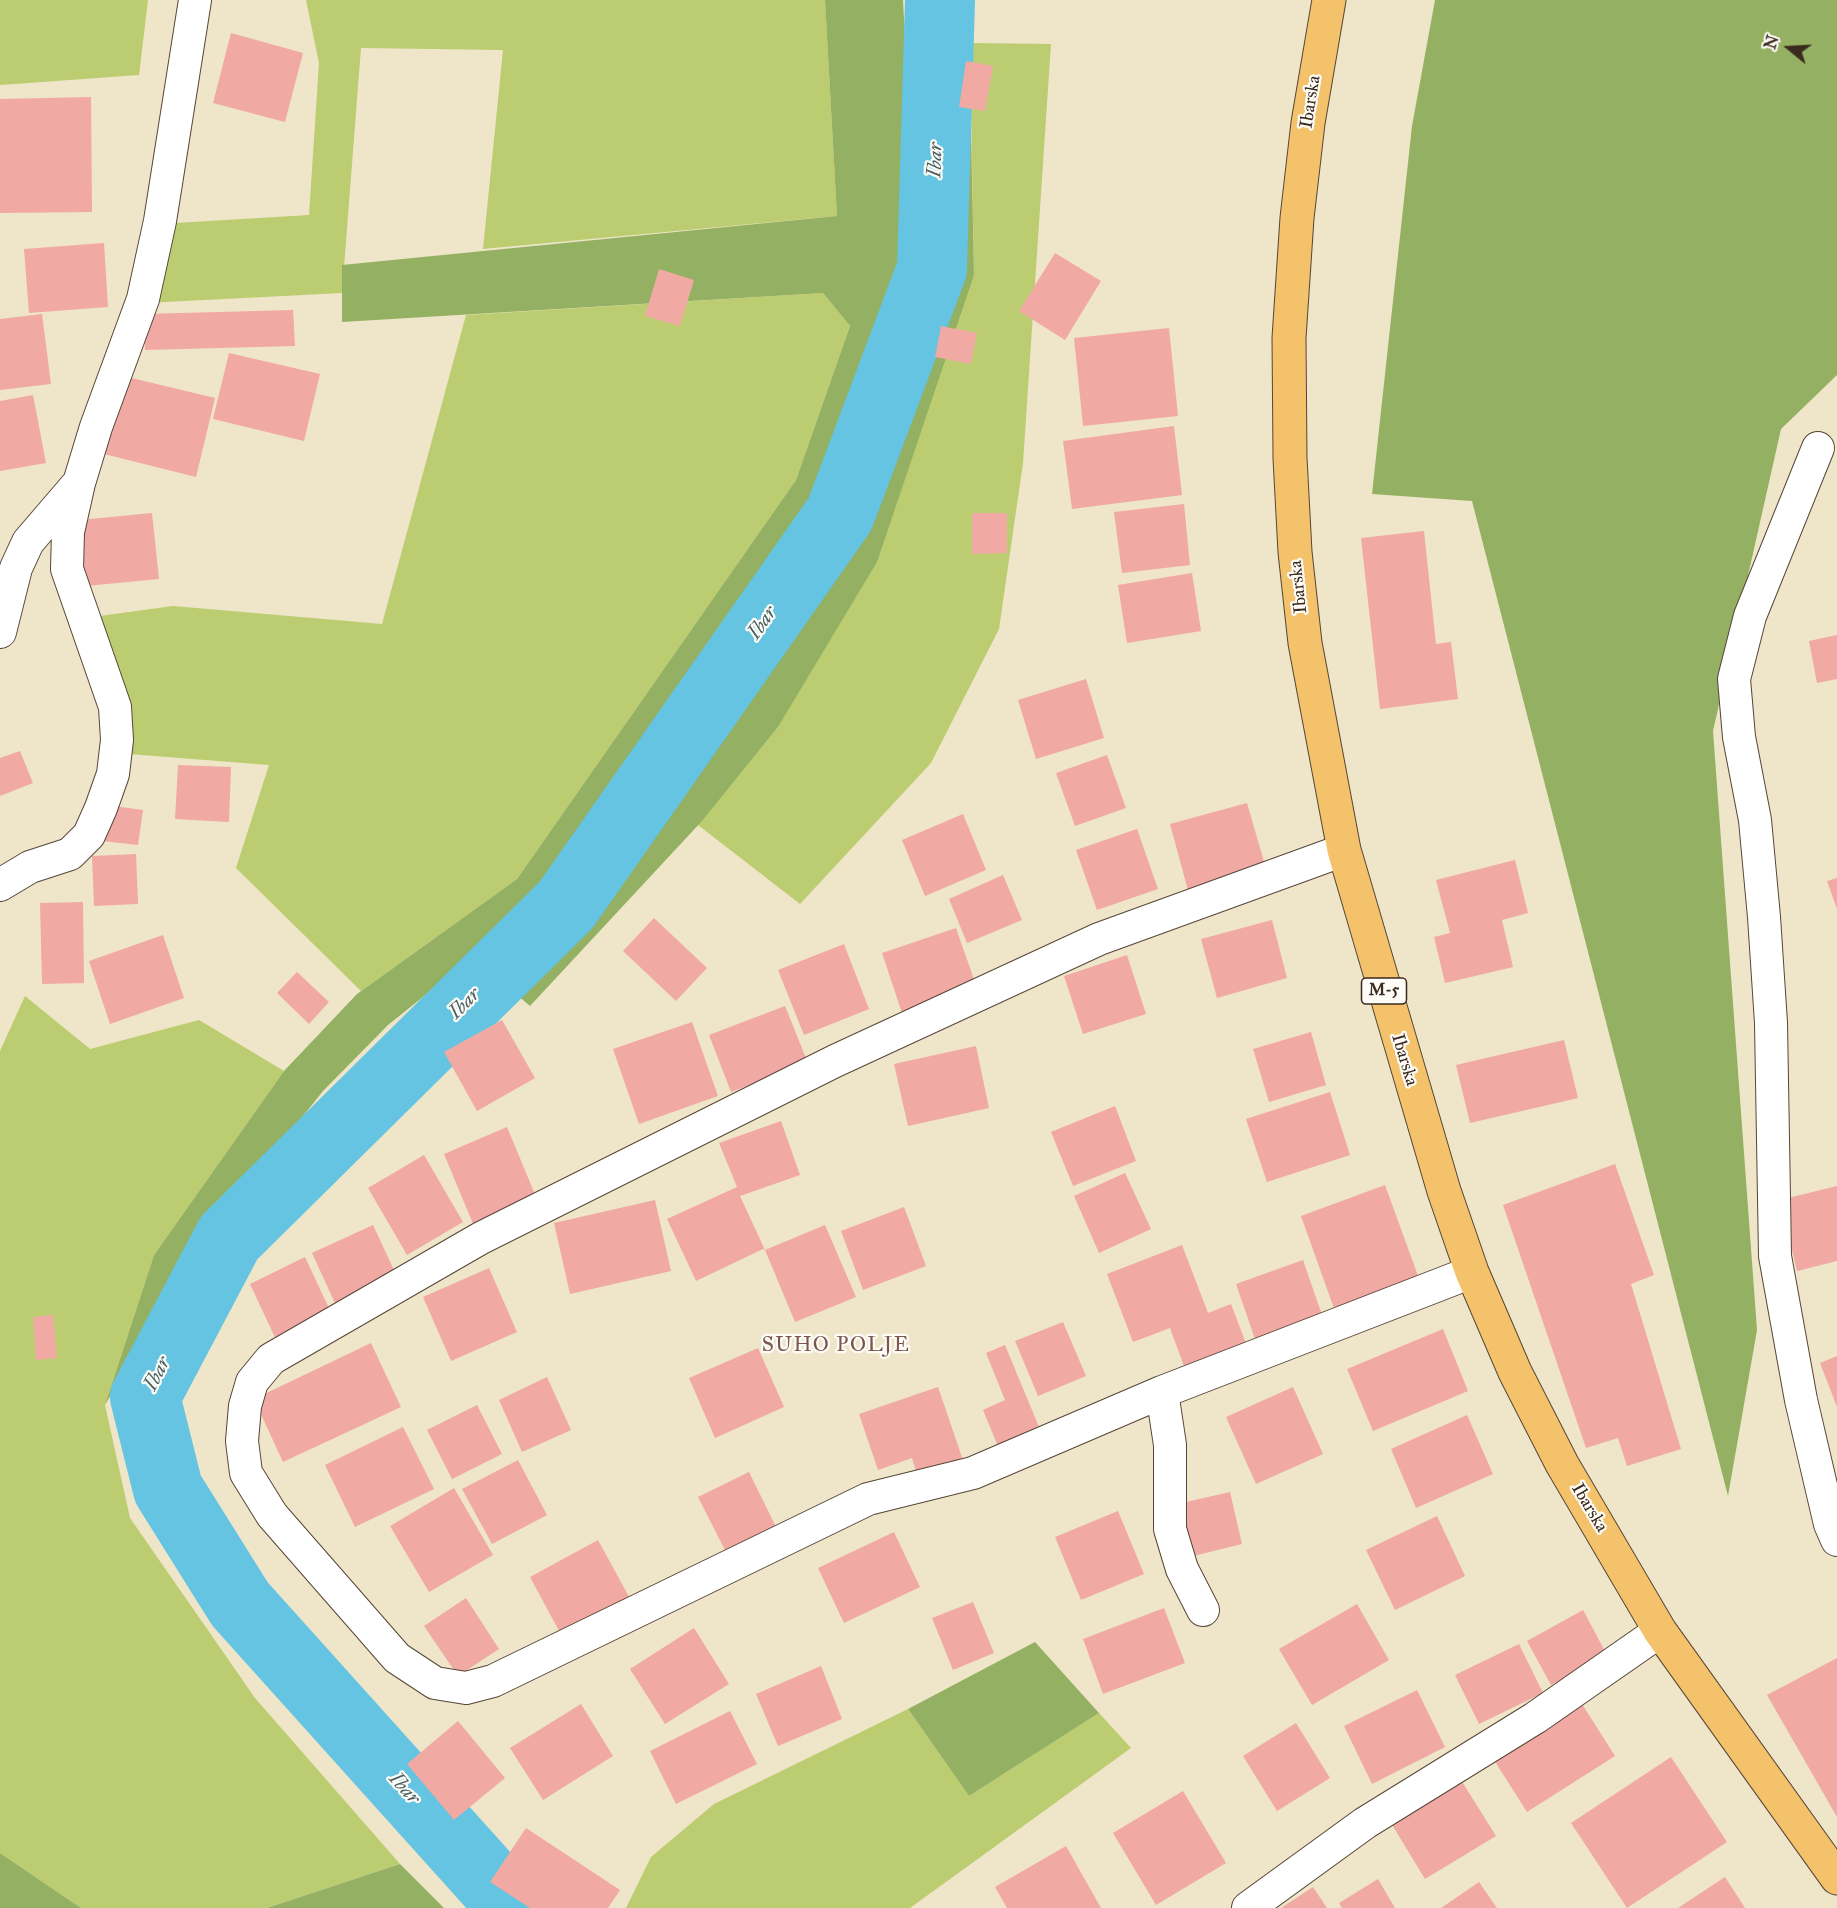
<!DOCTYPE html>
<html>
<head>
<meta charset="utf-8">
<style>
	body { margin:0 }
	#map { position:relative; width:1837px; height:1908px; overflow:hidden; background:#efe5c8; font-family:"IM FELL Great Primer",serif }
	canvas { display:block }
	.north { position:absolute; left:1759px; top:18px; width:60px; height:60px; -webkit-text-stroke:4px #fdfcf7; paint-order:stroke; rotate:288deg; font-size:16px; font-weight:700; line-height:24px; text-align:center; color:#3b2a1e }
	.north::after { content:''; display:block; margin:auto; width:21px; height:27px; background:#3b2a1e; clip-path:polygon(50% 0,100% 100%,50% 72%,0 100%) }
</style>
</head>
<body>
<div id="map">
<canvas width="1837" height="1908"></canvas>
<div class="north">N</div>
</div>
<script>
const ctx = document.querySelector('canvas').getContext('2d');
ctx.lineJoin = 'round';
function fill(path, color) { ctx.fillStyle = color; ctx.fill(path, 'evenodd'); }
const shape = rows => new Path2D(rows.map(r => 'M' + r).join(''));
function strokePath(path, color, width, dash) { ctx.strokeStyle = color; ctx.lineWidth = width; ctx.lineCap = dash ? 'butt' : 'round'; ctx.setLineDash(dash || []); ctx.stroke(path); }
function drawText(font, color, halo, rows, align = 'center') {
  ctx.font = font + ' "IM FELL Great Primer",serif'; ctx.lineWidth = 4.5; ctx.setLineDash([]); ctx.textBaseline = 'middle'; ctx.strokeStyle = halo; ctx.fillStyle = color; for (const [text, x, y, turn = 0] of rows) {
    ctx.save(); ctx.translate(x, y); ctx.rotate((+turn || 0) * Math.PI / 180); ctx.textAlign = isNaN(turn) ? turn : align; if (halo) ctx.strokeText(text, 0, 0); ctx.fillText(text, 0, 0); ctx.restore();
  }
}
const green = shape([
	[0,0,148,0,139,75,0,85],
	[306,0,825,0,837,216,483,249,503,50,361,48,342,293,145,303,159,224,309,215,319,63],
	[970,43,1051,44,1023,463,999,629,931,763,800,904,698,825,778,727,974,275],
	[823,293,850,326,796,480,517,879,361,991,236,868,269,765,129,754,70,620,173,606,382,624,466,315],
	[25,996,90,1049,199,1020,284,1071,154,1255,105,1405,130,1518,255,1698,400,1864,267,1908,81,1908,0,1853,0,1051],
	[908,1709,969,1796,1099,1713,1131,1748,910,1908,626,1908,651,1857,714,1804]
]);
const forest = shape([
	[825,0,903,0,911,154,892,333,828,504,544,900,388,1025,323,1091,185,1264,105,1405,154,1255,284,1071,357,994,517,879,796,480,850,326,823,293,342,322,342,265,837,216],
	[1435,0,1837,0,1837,375,1781,429,1713,731,1757,1330,1728,1496,1472,501,1372,494,1412,126],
	[971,129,974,275,877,562,778,727,702,821,530,1006,516,994,674,794,858,543,951,282],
	[1035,1642,1099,1713,969,1796,908,1709],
	[0,1853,81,1908,0,1908],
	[400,1864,444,1908,267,1908]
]);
const river = shape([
	[511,1908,490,1882,240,1604,168,1489,145,1397,229,1238,566,905,840,514,932,269,940,0]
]);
const building = shape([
	[231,33,303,53,285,122,213,103],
	[966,61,993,66,985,111,959,107],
	[91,97,92,212,0,213,0,99],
	[104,243,108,307,29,313,24,249],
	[1055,253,1101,281,1065,340,1019,311],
	[659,269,694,280,680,326,645,316],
	[293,310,295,346,145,350,144,314],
	[42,314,51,384,0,390,0,319],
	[941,326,977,333,971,364,935,357],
	[1169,328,1178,416,1083,426,1074,338],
	[229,353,320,374,304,441,213,419],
	[119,375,215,398,196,477,100,453],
	[33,395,46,463,0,471,0,401],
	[1174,426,1182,495,1072,509,1063,441],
	[1184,504,1190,565,1122,573,1114,512],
	[152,513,159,579,86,586,80,520],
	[972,513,1007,513,1007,553,972,554],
	[1424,531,1436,644,1451,642,1458,699,1380,709,1361,538],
	[1192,573,1201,631,1127,643,1118,585],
	[1837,635,1837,679,1817,683,1809,641],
	[1086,679,1104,738,1036,759,1018,700],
	[20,751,33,783,0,796,0,758],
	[1107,755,1126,808,1075,826,1056,773],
	[178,765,231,767,229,822,175,819],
	[1247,803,1267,872,1189,894,1170,824],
	[106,805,143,810,138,845,102,841],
	[963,814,986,870,925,896,902,840],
	[1137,829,1158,889,1097,910,1076,850],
	[136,854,138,904,94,906,92,856],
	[1515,860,1528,913,1502,920,1513,967,1445,983,1434,937,1450,933,1436,880],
	[1003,875,1022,920,967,943,949,899],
	[1837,878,1837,909,1827,881],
	[83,902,84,983,42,984,40,903],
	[654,918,707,968,676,1001,623,951],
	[1272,920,1287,978,1217,998,1201,939],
	[956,928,977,988,902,1013,882,953],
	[163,935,184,998,110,1024,89,961],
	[844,944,869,1009,804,1035,778,970],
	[1127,955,1146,1014,1083,1034,1064,976],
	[297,972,329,1002,309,1024,277,993],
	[785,1006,808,1063,731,1092,709,1035],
	[502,1020,535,1078,477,1111,444,1052],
	[692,1022,718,1096,639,1124,613,1049],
	[1311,1032,1326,1085,1269,1102,1253,1049],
	[1564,1040,1578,1098,1470,1123,1456,1065],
	[976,1046,989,1108,908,1126,894,1064],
	[1330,1092,1350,1155,1267,1182,1246,1119],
	[1115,1106,1136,1161,1073,1186,1051,1132],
	[781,1121,800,1175,740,1196,765,1250,825,1225,856,1297,795,1322,765,1250,763,1249,696,1281,667,1219,737,1187,719,1143],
	[507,1127,539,1204,476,1231,444,1154],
	[424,1155,463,1222,407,1255,368,1188],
	[1615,1164,1654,1275,1631,1284,1681,1449,1627,1466,1618,1438,1586,1448,1503,1205],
	[1125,1173,1151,1229,1099,1253,1074,1196],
	[1385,1185,1421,1284,1336,1314,1301,1216],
	[1837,1186,1837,1261,1797,1271,1780,1200],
	[655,1200,671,1271,570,1294,554,1223],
	[904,1207,926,1266,863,1290,841,1231],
	[373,1225,400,1283,339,1312,312,1253],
	[1182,1245,1208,1313,1231,1304,1250,1354,1188,1377,1170,1328,1133,1342,1107,1274],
	[305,1257,334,1319,279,1346,250,1284],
	[1303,1260,1323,1318,1256,1342,1236,1284],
	[489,1268,517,1332,451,1361,423,1297],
	[53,1315,57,1358,36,1360,33,1317],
	[1063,1322,1086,1376,1038,1396,1015,1341],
	[1443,1329,1468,1391,1373,1431,1347,1369],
	[371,1343,401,1407,283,1462,254,1399],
	[1005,1345,1044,1439,1002,1456,983,1410,1005,1400,986,1353],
	[758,1348,784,1407,715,1438,689,1378],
	[1837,1356,1837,1407,1820,1363],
	[547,1377,571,1430,522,1452,499,1400],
	[938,1387,965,1466,919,1481,912,1458,878,1470,859,1414],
	[1293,1387,1323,1454,1256,1484,1226,1417],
	[477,1405,502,1454,452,1479,427,1430],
	[1467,1415,1493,1474,1416,1508,1391,1449],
	[403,1427,434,1489,355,1527,325,1465],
	[518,1460,547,1515,492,1544,462,1489],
	[749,1472,777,1529,727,1554,698,1497],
	[454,1488,493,1555,429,1592,390,1526],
	[1230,1492,1242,1544,1185,1558,1173,1505],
	[1118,1511,1144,1574,1081,1600,1055,1537],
	[1437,1516,1465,1576,1395,1610,1366,1550],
	[894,1532,920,1587,844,1623,818,1568],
	[598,1540,633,1604,565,1642,530,1577],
	[466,1598,499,1649,458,1676,424,1626],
	[973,1602,994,1653,953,1670,932,1618],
	[1357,1604,1389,1660,1312,1705,1279,1649],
	[1164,1608,1185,1663,1103,1694,1083,1639],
	[1583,1610,1607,1655,1551,1685,1527,1641],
	[694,1628,729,1684,665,1724,630,1669],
	[1519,1644,1543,1693,1479,1724,1455,1675],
	[1837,1658,1837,1817,1767,1695],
	[821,1666,842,1719,778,1746,756,1694],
	[1417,1690,1445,1747,1372,1784,1344,1726],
	[581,1704,613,1756,543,1800,510,1748],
	[1582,1704,1615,1756,1527,1812,1494,1760],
	[730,1711,757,1764,676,1804,650,1751],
	[458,1721,505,1778,454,1820,407,1764],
	[1296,1723,1330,1778,1277,1811,1243,1756],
	[1671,1757,1727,1842,1627,1908,1571,1823],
	[1461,1780,1496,1836,1425,1879,1391,1823],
	[1183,1791,1226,1863,1156,1905,1113,1833],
	[526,1828,620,1890,608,1908,530,1908,490,1882],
	[1066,1846,1101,1908,1007,1908,995,1887],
	[1725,1877,1745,1908,1678,1908],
	[1378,1879,1395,1908,1342,1908,1339,1903],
	[1479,1882,1497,1908,1441,1908],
	[1313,1887,1327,1908,1281,1908]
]);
const minor = shape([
	[1818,448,1750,616,1734,679,1739,737,1755,820,1764,917,1771,1023,1775,1256,1801,1400,1830,1524,1837,1540],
	[0,632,16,568,28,542,76,486],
	[1344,850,1099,939,835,1061,481,1238,271,1359,252,1382,245,1406,242,1441,246,1473,272,1515,397,1658,435,1683,466,1688,493,1681,868,1499,973,1473,1162,1392,1472,1272],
	[0,885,30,867,70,854,89,835,101,808,113,774,117,740,115,707,67,569,68,532,79,483,96,427,143,299,160,221,195,0],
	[1162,1392,1170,1445,1170,1529,1182,1569,1203,1610],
	[1248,1908,1365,1823,1535,1718,1660,1631]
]);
const primary = shape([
	[1329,0,1308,123,1297,218,1289,338,1290,458,1295,552,1305,643,1344,850,1444,1191,1472,1272,1515,1372,1562,1464,1660,1631,1837,1878]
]);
const shields = [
	[1384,991,45]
];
const shieldNames = [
	["M-5",1384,991]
];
const streetNames = [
	["Ibarska",1311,102,-81],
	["Ibarska",1299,587,-96],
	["Ibarska",1404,1060,73],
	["Ibarska",1589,1508,59]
];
const waterNames = [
	["Ibar",936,160,-88],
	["Ibar",763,623,-55],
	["Ibar",465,1004,-45],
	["Ibar",158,1374,-63],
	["Ibar",404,1789,48]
];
const quarterNames = [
	["SUHO POLJE",836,1346]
];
fill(green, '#bbcd70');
fill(forest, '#94b062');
strokePath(river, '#64c4e2', 70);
fill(building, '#f1a9a3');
strokePath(minor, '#564638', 34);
strokePath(primary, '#564638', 35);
strokePath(minor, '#fff', 32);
strokePath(primary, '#f3c26a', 33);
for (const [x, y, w] of shields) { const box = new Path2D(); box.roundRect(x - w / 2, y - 13, w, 26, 4.5); ctx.fillStyle = '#fdfcf7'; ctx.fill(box); strokePath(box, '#3b2a1e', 1.5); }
drawText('bold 16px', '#3b2a1e', null, shieldNames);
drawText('18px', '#3b2a1e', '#fdfcf7', streetNames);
drawText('italic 20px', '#496063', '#fdfcf7', waterNames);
ctx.letterSpacing = '1.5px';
drawText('21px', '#7b564d', '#fdfcf7', quarterNames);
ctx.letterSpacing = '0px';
</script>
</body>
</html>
